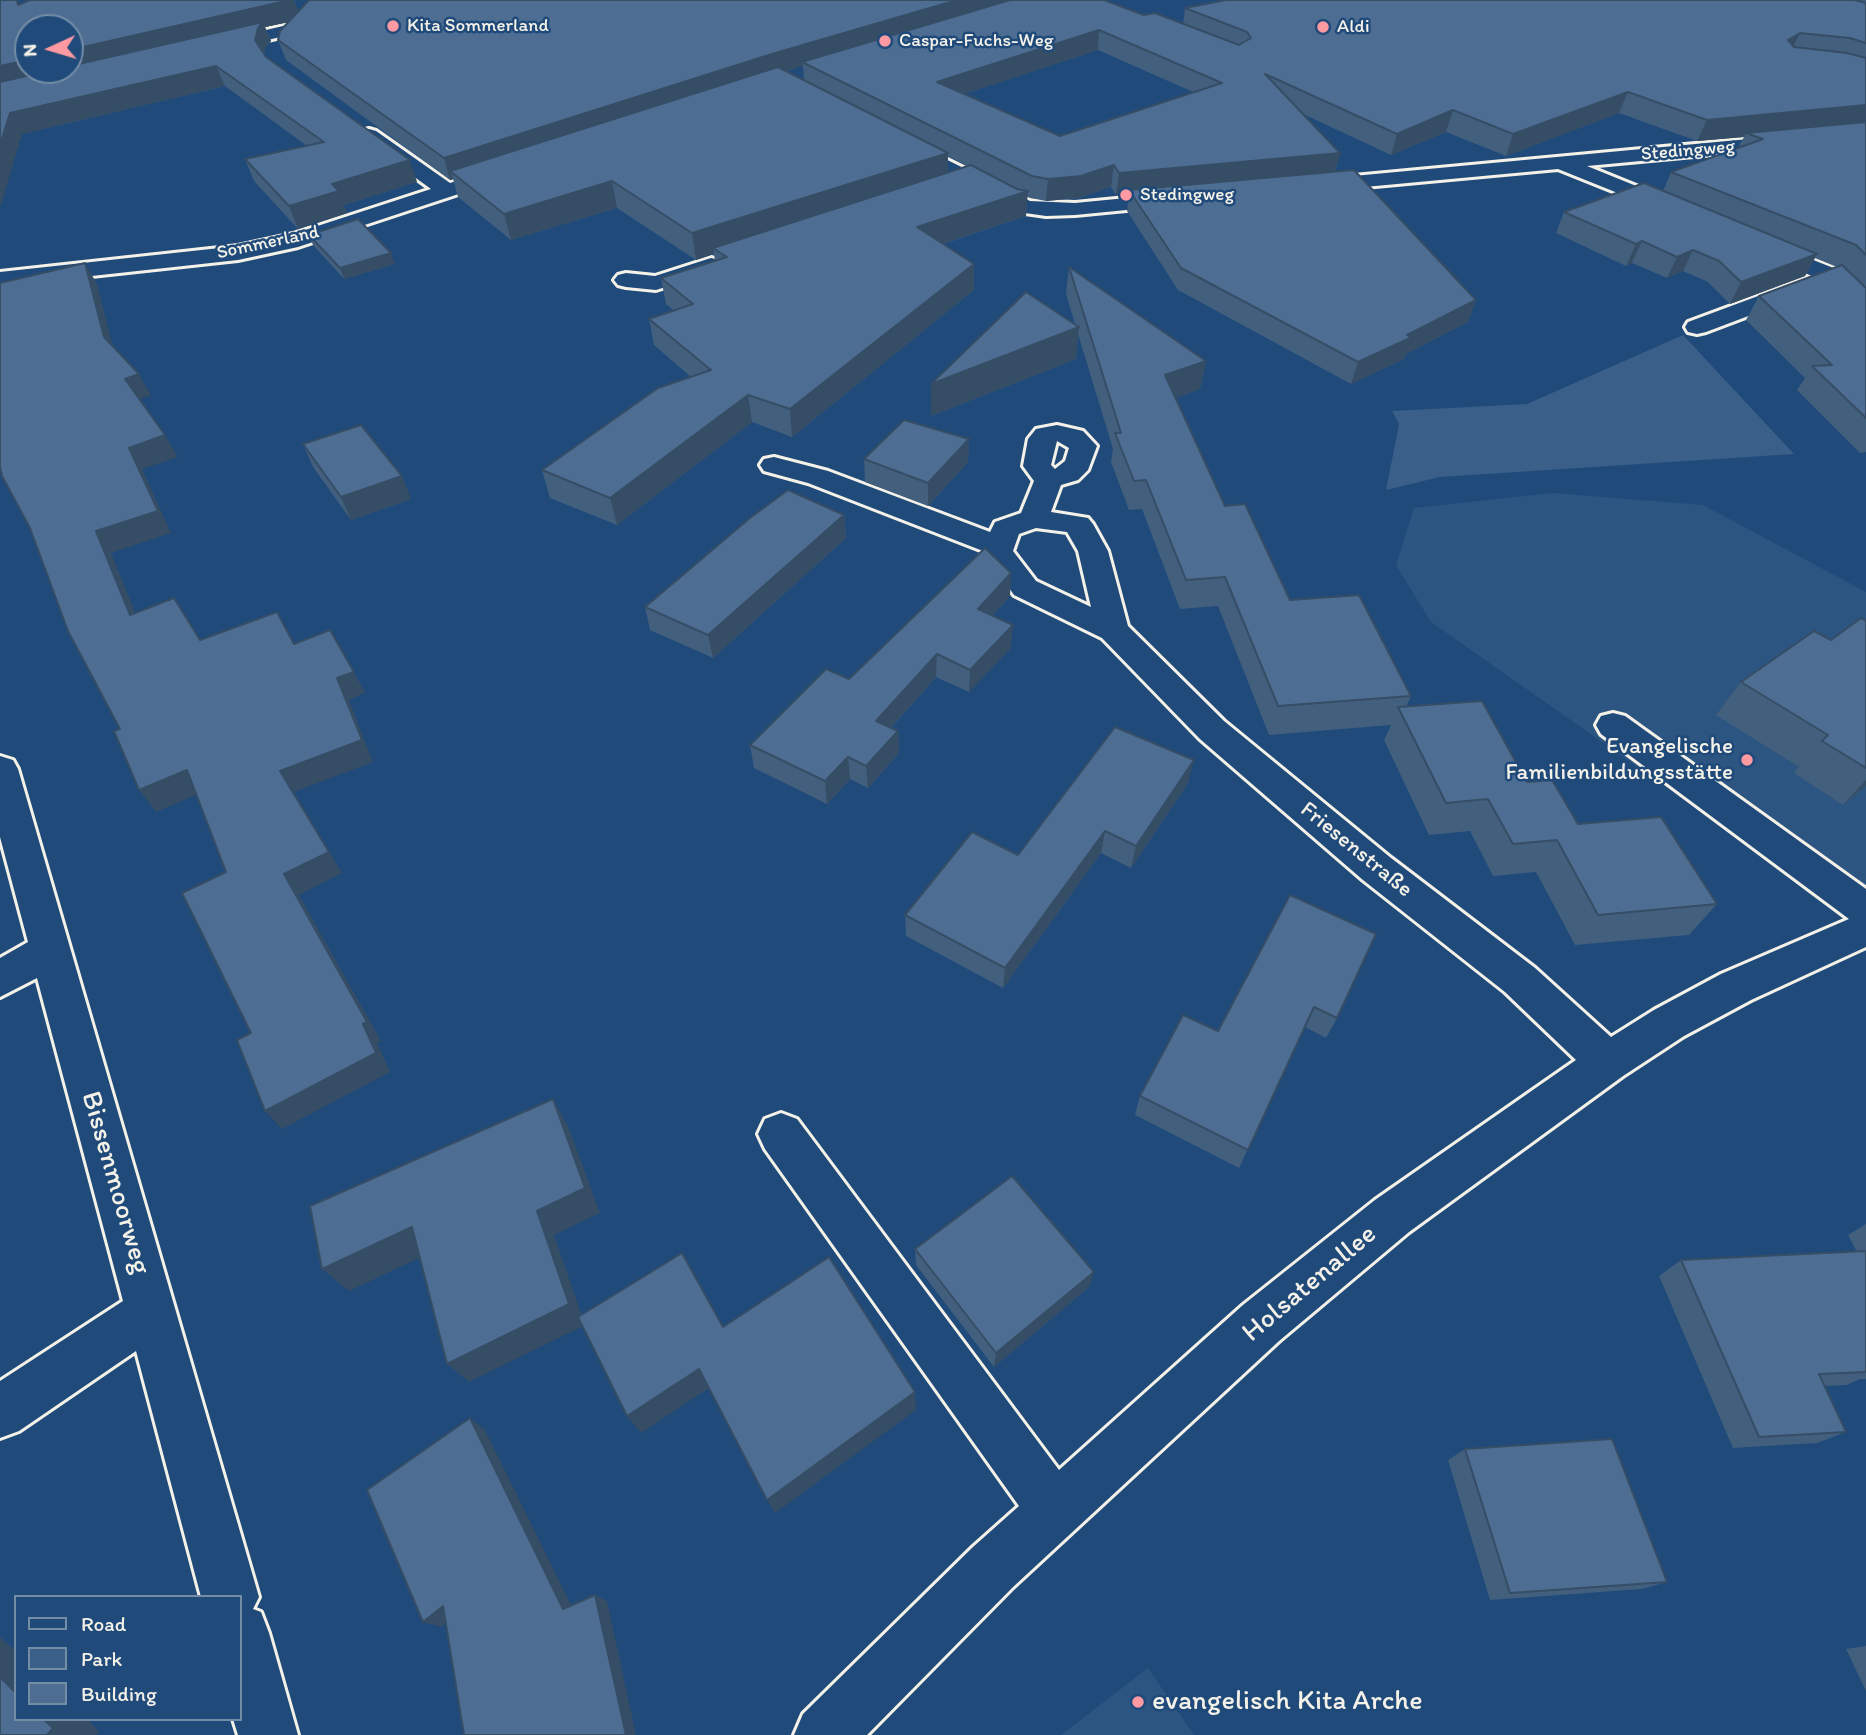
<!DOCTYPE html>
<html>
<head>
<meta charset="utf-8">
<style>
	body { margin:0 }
	#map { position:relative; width:1866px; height:1735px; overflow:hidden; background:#1f4a7a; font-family:Itim,sans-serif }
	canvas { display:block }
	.legend { position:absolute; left:14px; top:1595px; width:228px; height:126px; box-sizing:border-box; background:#1f4a7a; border:2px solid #748da6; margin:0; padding:9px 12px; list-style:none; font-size:21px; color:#f4f1e8 }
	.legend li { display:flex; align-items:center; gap:14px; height:35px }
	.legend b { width:35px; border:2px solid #748da6 }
	.north { position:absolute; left:14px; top:14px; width:70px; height:70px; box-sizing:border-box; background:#1f4a7a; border:2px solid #748da6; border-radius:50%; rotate:266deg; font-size:19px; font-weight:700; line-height:28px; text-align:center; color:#f4f1e8 }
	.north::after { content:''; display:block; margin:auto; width:24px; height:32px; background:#ff9aa2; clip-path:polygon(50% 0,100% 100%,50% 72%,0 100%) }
</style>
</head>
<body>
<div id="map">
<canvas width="1866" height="1735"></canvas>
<ul class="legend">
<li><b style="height:9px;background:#1f4a7a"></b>Road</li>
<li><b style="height:19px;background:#3a5f88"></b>Park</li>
<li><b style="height:19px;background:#4d6e92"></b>Building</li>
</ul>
<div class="north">N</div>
</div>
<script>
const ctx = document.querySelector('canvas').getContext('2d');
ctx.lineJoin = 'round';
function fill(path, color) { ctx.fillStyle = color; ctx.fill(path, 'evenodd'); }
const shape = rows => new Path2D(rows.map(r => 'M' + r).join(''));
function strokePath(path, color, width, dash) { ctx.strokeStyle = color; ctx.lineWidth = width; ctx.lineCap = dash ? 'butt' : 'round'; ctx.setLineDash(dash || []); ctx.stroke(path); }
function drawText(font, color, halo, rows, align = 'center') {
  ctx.font = font + ' Itim,sans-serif'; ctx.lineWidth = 5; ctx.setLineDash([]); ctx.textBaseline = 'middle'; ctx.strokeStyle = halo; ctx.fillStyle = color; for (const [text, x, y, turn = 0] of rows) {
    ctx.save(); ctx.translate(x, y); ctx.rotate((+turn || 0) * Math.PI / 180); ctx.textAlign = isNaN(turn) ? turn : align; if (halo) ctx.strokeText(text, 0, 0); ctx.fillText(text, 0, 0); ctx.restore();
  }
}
const built = shape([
	[1553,493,1703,505,1866,592,1866,898,1837,907,1431,622,1396,565,1414,508],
	[1148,1668,1194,1735,1061,1735]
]);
const green = shape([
	[1683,335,1794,454,1440,477,1386,490,1399,424,1392,411,1527,404]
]);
const minor = shape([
	[296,23,304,28,302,32,216,52,207,47,210,43,296,23],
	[1866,128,1866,140,1587,166,1683,205,1686,210,1683,215,1675,216,1558,169,1311,192,1304,190,1301,186,1304,182,1311,180,1866,128],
	[369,129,376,131,450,183,506,166,513,168,516,172,513,176,298,247,238,260,0,286,0,272,238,246,293,234,431,189,362,139,359,135,362,131,369,129],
	[901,137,1030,201,1075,203,1178,193,1186,194,1189,199,1186,204,1178,205,1075,215,1046,216,1025,213,894,147,891,143,894,139,901,137],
	[1763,240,1841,271,1845,276,1841,281,1706,332,1697,334,1688,332,1685,327,1688,322,1812,276,1755,252,1752,247,1755,242,1763,240],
	[711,258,719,260,723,265,719,270,656,290,626,287,618,285,614,280,618,275,626,273,655,276,711,258],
	[1057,425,1083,431,1097,446,1088,470,1078,480,1061,485,1051,512,1088,518,1093,524,1108,551,1128,626,1224,721,1391,858,1535,968,1611,1037,1654,1010,1721,974,1849,919,1601,734,1596,725,1601,716,1613,713,1625,716,1866,889,1866,947,1751,1000,1684,1036,1623,1076,1409,1232,1279,1341,1013,1587,867,1735,794,1735,803,1714,973,1547,1019,1506,765,1149,758,1134,765,1119,781,1113,797,1119,1059,1470,1243,1305,1375,1200,1576,1060,1505,992,1363,880,1200,739,1102,638,1014,595,983,551,808,483,764,471,760,465,764,459,774,457,828,471,990,532,995,522,1021,513,1034,481,1023,466,1028,439,1036,429,1057,425],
	[1057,441,1069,448,1065,461,1055,469,1051,465,1057,441],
	[1036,528,1067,532,1078,551,1091,607,1036,581,1013,551,1019,534,1036,528],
	[0,756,13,760,18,769,259,1597,253,1609,261,1612,269,1633,298,1735,238,1735,233,1719,240,1719,240,1597,201,1597,136,1351,19,1431,0,1438,0,1381,123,1301,37,978,0,997,0,958,28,942,0,837,0,756]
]);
const wall = shape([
	[30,0,294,0,298,11,289,22,265,27,271,41,265,48,264,54,266,57,417,182,344,205,347,213,298,229,254,181,245,159,307,146,225,86,22,134,20,4],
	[1226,0,1866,0,1866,452,1860,453,1797,390,1805,378,1746,320,1759,296,1837,267,1815,258,1805,276,1730,304,1708,282,1683,271,1667,278,1632,263,1626,266,1556,233,1564,212,1663,191,1671,172,1738,148,1744,137,1697,141,1619,113,1506,156,1446,132,1391,155,1303,114,1340,153,1335,172,1476,300,1468,322,1406,354,1404,359,1351,384,1178,290,1127,211,1129,194,1116,195,1111,187,1079,198,1046,201,1031,198,1027,197,1026,216,943,244,974,264,974,290,792,437,752,422,617,525,550,498,542,470,691,377,654,345,649,319,673,310,666,304,661,278,715,261,714,254,696,260,617,208,511,240,458,197,453,179,450,180,286,60,278,40,1144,15,1183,24,1185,8],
	[1098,50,1193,92,1060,136,964,94],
	[803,66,804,80,786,71],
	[948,156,968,166,948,173],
	[309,235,395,264,344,279,313,245],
	[1069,267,1206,361,1200,389,1175,398,1225,506,1290,600,1411,696,1406,707,1527,782,1578,824,1717,904,1689,935,1575,945,1536,872,1493,876,1470,831,1429,835,1384,740,1391,725,1269,735,1218,606,1180,609,1142,509,1129,510,1111,462,1113,449,1078,334,1076,359,931,416,931,384,1075,324,1066,294],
	[969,439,968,462,928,506,865,482,864,459],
	[303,444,411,499,351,520,313,467],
	[844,515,846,538,713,658,650,630,645,607],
	[1010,596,992,616,1011,648,969,692,936,677,891,728,898,731,899,753,868,788,850,779,827,804,754,768,750,745,849,679],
	[1866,621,1866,786,1843,805,1794,773,1799,767,1716,715,1741,682,1831,640],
	[1188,783,1131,868,1101,853,1003,988,906,936,905,915,1018,855],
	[1290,895,1337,1018,1326,1038,1305,1027,1239,1168,1135,1115,1140,1096,1218,1031],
	[1866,1224,1866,1379,1860,1379,1847,1385,1824,1386,1846,1432,1817,1443,1733,1448,1659,1276,1681,1260,1857,1252,1848,1235],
	[915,1249,1089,1287,994,1367,916,1265],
	[1465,1449,1667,1582,1642,1589,1490,1600,1448,1460],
	[1866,1646,1866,1691,1846,1649]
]);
const shadedWall = shape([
	[283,0,294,0,298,11,289,22,265,27,271,41,265,48,262,60,0,89,0,66,28,60,28,70,70,70,70,50],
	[957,0,1021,0,802,62,803,66,450,171,453,179,450,180,444,158,772,54],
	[1099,30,1098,50,937,103,937,82],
	[1800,33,1790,53,1788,40],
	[216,66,225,86,22,134,0,208,0,145,10,113],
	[1628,92,1619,113,1506,156,1513,134],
	[1866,105,1866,125,1746,133,1744,137,1697,141,1707,120],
	[1453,110,1446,132,1391,155,1397,134],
	[948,153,948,178,713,248,714,254,696,260,692,233],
	[1340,153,1334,175,1129,190,1129,194,1116,195,1119,173],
	[410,160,417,182,344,205,347,213,298,229,289,206,332,184],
	[1114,165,1111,187,1079,198,1046,201,1048,179],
	[612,181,617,208,511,240,504,214],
	[1028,191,1026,216,917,252,917,227],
	[1642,241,1632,263,1626,266,1636,244],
	[1693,250,1683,271,1667,278,1677,257],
	[391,253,395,264,344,279,340,268],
	[1817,254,1805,276,1730,304,1741,282],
	[85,263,97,284,116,358,104,337],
	[974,264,974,290,792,437,790,409],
	[1476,300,1468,322,1406,354,1404,359,1351,384,1358,362,1407,335],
	[1079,327,1076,359,931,416,931,384],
	[1206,361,1200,389,1160,404,1165,375],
	[139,374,151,395,138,400,125,379],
	[748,395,752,422,617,525,610,498],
	[165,435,178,457,142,469,171,533,111,553,145,637,130,615,96,531,129,448],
	[969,439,968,462,928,506,928,483],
	[402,476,411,499,351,520,341,497],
	[844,515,846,538,713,658,708,635],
	[1011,573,1010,596,977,632,978,609],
	[1013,625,1011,648,969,692,970,670],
	[937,654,936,677,877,743,876,721],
	[354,672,365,693,349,700,373,762,294,792,342,873,299,895,381,1041,377,1043,390,1072,282,1129,265,1111,284,874,280,771,337,678],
	[898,731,899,753,868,788,866,766],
	[848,757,850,779,827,804,825,781],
	[1194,760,1188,783,1131,868,1136,846],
	[187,770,203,792,156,812,139,790],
	[1866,780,1866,786,1843,805],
	[1105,831,1101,853,1003,988,1005,968],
	[553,1099,568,1126,600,1213,554,1235,585,1325,469,1382,447,1364,537,1211],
	[412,1227,434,1251,349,1291,322,1269],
	[1094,1272,1089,1287,994,1367,996,1353],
	[699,1369,709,1388,641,1433,627,1416],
	[915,1392,916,1410,775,1513,767,1500],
	[470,1418,485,1430,576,1615,563,1609],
	[595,1595,607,1601,636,1735,626,1735],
	[443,1606,460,1612,441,1627,423,1622],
	[0,1637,16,1652,16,1693,0,1677],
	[43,1719,87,1719,99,1731,96,1735,47,1735]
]);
const building = shape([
	[0,0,17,0,18,5,30,0,283,0,281,2,70,50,70,28,28,28,28,60,0,66,0,0],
	[309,0,957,0,772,54,444,158,278,40,280,31,309,0],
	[1010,0,1104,0,1144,15,1155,13,1239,45,1251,38,1247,32,1185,8,1226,0,1855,0,1866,3,1866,43,1850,38,1800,33,1788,40,1794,47,1847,53,1866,58,1866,105,1707,120,1628,92,1513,134,1453,110,1397,134,1265,74,1340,153,1119,173,1114,165,1081,176,1048,179,1032,176,802,62,1010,0],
	[1099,30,1222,83,1060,136,937,82,1099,30],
	[263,22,258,28,255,40,266,57,410,160,332,184,339,191,289,206,245,159,324,142,216,66,10,113,0,145,0,82,53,70,70,70,70,66,263,22],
	[778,67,948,153,692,233,612,181,504,214,450,171,778,67],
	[1866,122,1866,255,1856,245,1671,172,1763,139,1746,133,1866,122],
	[971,165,1017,189,1028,191,917,227,974,264,790,409,748,395,610,498,542,470,658,388,711,370,649,319,693,304,661,278,727,257,713,248,971,165],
	[1354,170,1476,300,1407,335,1412,337,1358,362,1181,268,1129,190,1354,170],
	[1644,183,1817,254,1741,282,1719,261,1693,250,1677,257,1642,241,1636,244,1564,212,1644,183],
	[358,219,391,253,340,268,309,235,358,219],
	[85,263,104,337,139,374,125,379,165,435,129,448,158,511,96,531,130,615,174,598,200,640,277,612,294,644,330,630,354,672,337,678,362,740,280,771,329,852,284,874,367,1022,363,1024,376,1053,265,1111,237,1040,251,1033,182,893,226,872,187,770,139,790,114,731,120,729,68,631,30,528,2,476,0,467,0,283,85,263],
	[1842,265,1866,288,1866,418,1812,366,1832,365,1759,296,1842,265],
	[1069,267,1206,361,1165,375,1225,506,1245,504,1290,600,1359,595,1411,696,1278,706,1225,577,1186,580,1146,480,1134,481,1115,433,1121,433,1069,267],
	[1026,292,1079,327,931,384,1026,292],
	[904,420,969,439,928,483,864,459,904,420],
	[361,425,402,476,341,497,303,444,361,425],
	[788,490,844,515,708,635,645,607,750,518,788,490],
	[985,548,1011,573,978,609,1013,625,970,670,937,654,876,721,898,731,866,766,848,757,825,781,750,745,826,669,849,679,985,548],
	[1861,618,1866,621,1866,768,1822,741,1828,735,1741,682,1814,631,1831,640,1861,618],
	[1482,701,1527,782,1552,780,1578,824,1661,817,1717,904,1598,915,1557,840,1513,844,1488,799,1446,803,1398,707,1482,701],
	[1115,727,1194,760,1136,846,1105,831,1005,968,905,915,972,832,1018,855,1115,727],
	[1290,895,1376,934,1337,1018,1314,1007,1248,1150,1140,1096,1183,1015,1218,1031,1290,895],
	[553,1099,585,1188,537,1211,569,1304,447,1364,412,1227,322,1269,310,1206,553,1099],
	[1012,1176,1094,1272,996,1353,915,1249,1012,1176],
	[1866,1251,1866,1372,1819,1374,1846,1432,1759,1437,1681,1260,1866,1251],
	[682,1253,723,1327,829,1257,915,1392,767,1500,699,1369,627,1416,578,1317,682,1253],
	[470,1418,563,1609,595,1595,626,1735,464,1735,443,1606,423,1622,367,1490,470,1418],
	[1612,1439,1667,1582,1510,1593,1465,1449,1612,1439],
	[0,1677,16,1693,16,1719,43,1719,53,1728,47,1735,0,1735,0,1677]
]);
const markers = [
	[393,26,7,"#ff9aa2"],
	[1323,27,7,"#ff9aa2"],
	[885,41,7,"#ff9aa2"],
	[1126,195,7,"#ff9aa2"],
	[1747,760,7,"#ff9aa2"],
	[1138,1702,7,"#ff9aa2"]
];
const farPoinames = [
	["Kita Sommerland",407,26],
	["Aldi",1337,27],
	["Caspar-Fuchs-Weg",899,41],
	["Stedingweg",1140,195]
];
const farStreetnames = [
	["Stedingweg",1688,151,-5],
	["Sommerland",268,243,-12]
];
const poiNames = [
	["Evangelische",1733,747],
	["Familienbildungsstätte",1733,773]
];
const streetNames = [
	["Friesenstraße",1356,850,39]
];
const nearStreetnames = [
	["Bissenmoorweg",115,1183,74],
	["Holsatenallee",1310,1284,-40]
];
const nearPoinames = [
	["evangelisch Kita Arche",1152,1702]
];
fill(built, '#2d5581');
fill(green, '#3a5f88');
strokePath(minor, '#f4f1e8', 6);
fill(minor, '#1f4a7a');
fill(wall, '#425f7e');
fill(shadedWall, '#364d66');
fill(building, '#4d6e92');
strokePath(building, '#364d66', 2);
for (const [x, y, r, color] of markers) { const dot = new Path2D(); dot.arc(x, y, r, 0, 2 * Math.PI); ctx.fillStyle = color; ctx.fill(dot); strokePath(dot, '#1f4a7a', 2.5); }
drawText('19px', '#f4f1e8', '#1f4a7a', farPoinames, 'left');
drawText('19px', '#f4f1e8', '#1f4a7a', farStreetnames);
drawText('23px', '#f4f1e8', '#1f4a7a', poiNames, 'right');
drawText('23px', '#f4f1e8', '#1f4a7a', streetNames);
drawText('28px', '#f4f1e8', '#1f4a7a', nearStreetnames);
drawText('28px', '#f4f1e8', '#1f4a7a', nearPoinames, 'left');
</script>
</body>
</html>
